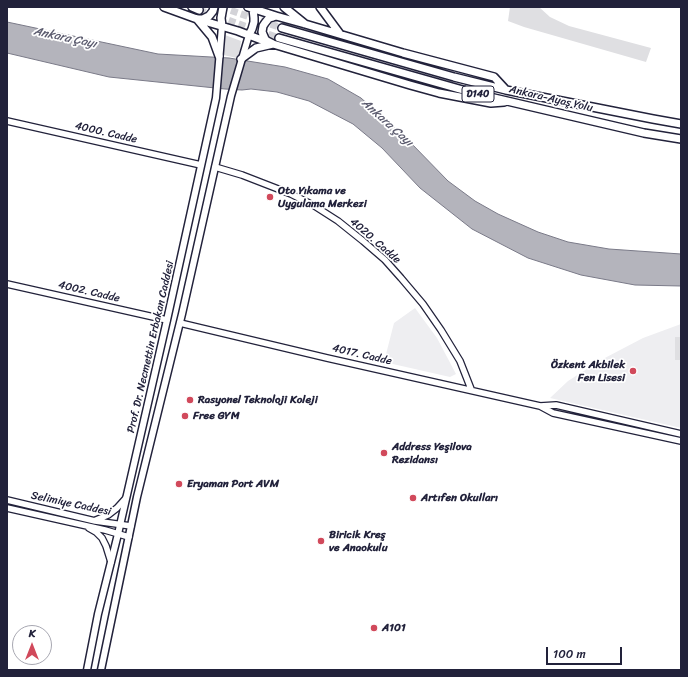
<!DOCTYPE html>
<meta charset="utf-8">
<style>
body{margin:0}
#map{position:relative;width:688px;height:677px;overflow:hidden;background:#fff;font-family:Sriracha,sans-serif}
canvas{display:block}
.frame{position:absolute;inset:0;border:8px solid #22223b;pointer-events:none}
.north{position:absolute;left:12px;top:625px;width:40px;height:40px;box-sizing:border-box;background:#fff;border:1px solid #a7a7b1;border-radius:50%;rotate:0deg;font-size:11px;font-weight:700;line-height:16px;text-align:center;color:#22223b}
.north::after{content:'';display:block;margin:auto;width:14px;height:18px;background:#d1495b;clip-path:polygon(50% 0,100% 100%,50% 72%,0 100%)}
.scale{position:absolute;left:546px;top:647px;width:76px;height:18px;box-sizing:border-box;border:2px solid #22223b;border-top:0;padding-left:5px;font-size:12px;line-height:14px;white-space:nowrap;color:#22223b;-webkit-text-stroke:3px #fff;paint-order:stroke}
</style>
<div id="map">
<canvas width="688" height="677"></canvas>
<div class="frame"></div>
<div class="north">K</div>
<div class="scale">100 m</div>
</div>
<script>
const ctx = document.querySelector('canvas').getContext('2d');
ctx.lineJoin = 'round';
function fillPath(path, color) {
  ctx.fillStyle = color;
  ctx.fill(path, 'evenodd');
}
function shape(rows) {
  const path = new Path2D();
  for (const r of rows) {
    path.moveTo(r[0], r[1]);
    for (let i = 2; i < r.length; i += 2) path.lineTo(r[i], r[i + 1]);
  }
  return path;
}
function stroke(path, color, width, dash) {
  ctx.strokeStyle = color;
  ctx.lineWidth = width;
  ctx.lineCap = dash ? 'butt' : 'round';
  ctx.setLineDash(dash || []);
  ctx.stroke(path);
}
function drawText(font, color, halo, rows, align = 'center') {
  ctx.font = font + ' Sriracha,sans-serif';
  ctx.lineWidth = 3.5;
  ctx.setLineDash([]);
  ctx.textBaseline = 'middle';
  ctx.strokeStyle = halo;
  ctx.fillStyle = color;
  for (const [text, x, y, turn = 0] of rows) {
    ctx.save();
    ctx.translate(x, y);
    ctx.rotate((+turn || 0) * Math.PI / 180);
    ctx.textAlign = isNaN(turn) ? turn : align;
    if (halo) ctx.strokeText(text, 0, 0);
    ctx.fillText(text, 0, 0);
    ctx.restore();
  }
}
fillPath(shape([
 [415,308,437,338,456,374,450,377,384,362,394,323],
 [681,324,681,428,550,398,568,381,601,360,643,338]
]), '#eeeef1');
fillPath(shape([
 [510,7,539,7,550,17,569,26,651,48,646,62,524,27,508,21],
 [225,35,241,41,240,50,237,58,223,55],
 [681,337,681,360,675,360,675,337]
]), '#dfdfe2');
const water = shape([
 [7,22,158,54,229,58,285,67,328,79,361,98,410,142,448,181,475,201,498,214,538,232,568,242,609,249,681,254,681,286,635,285,581,275,528,258,472,229,420,188,382,148,353,124,309,101,277,92,251,89,242,90,225,89,109,77,7,53,7,22]
]);
fillPath(water, '#b4b4bc');
stroke(water, '#7a7a88', 1);
stroke(shape([
 [221,7,282,28],
 [199,10,279,38]
]), '#d3d3d8', 7, [7, 3.5]);
const tertiary = shape([
 [7,121,201,165],
 [215,167,242,175,291,194,313,205,338,221,363,241,385,260,401,278,423,304,441,330,460,361,471,389],
 [7,284,167,320],
 [180,323,327,358,540,406,556,405,681,434],
 [540,406,553,413,681,441],
 [7,500,95,521,131,526],
 [7,508,105,530,129,537],
 [96,520,108,515,117,508,126,498],
 [89,528,96,532,102,538,106,546,111,562]
]);
const secondary = shape([
 [87,670,98,614,118,534,167,320,216,98,222,26],
 [101,670,137,497,182,314,231,96,249,35]
]);
const trunk = shape([
 [164,7,197,19,238,31,267,42],
 [192,7,199,10],
 [248,7,276,16],
 [284,7,305,24,403,53,494,77,506,90],
 [320,7,340,34],
 [197,19,212,37,219,56],
 [199,19,203,19,209,16,213,11,214,7],
 [305,24,276,16,273,17,269,18,265,23,263,26,262,32,265,39,267,41,273,44,410,85,439,93,491,103,504,102],
 [222,26,221,18,223,7],
 [282,28,454,77,506,90,653,119,681,124],
 [249,35,252,29,254,22,254,18,253,9],
 [279,38,477,94,644,133,681,139],
 [241,59,256,48,273,44]
]);
stroke(tertiary, '#22223b', 8);
stroke(secondary, '#22223b', 9);
stroke(trunk, '#22223b', 10);
stroke(tertiary, '#fff', 5.5);
stroke(secondary, '#fff', 6);
stroke(trunk, '#fff', 7);
for (const [x, y, r, color] of [
 [270,197,4,"#d1495b"],
 [633,371,4,"#d1495b"],
 [190,400,4,"#d1495b"],
 [185,416,4,"#d1495b"],
 [384,453,4,"#d1495b"],
 [179,484,4,"#d1495b"],
 [413,498,4,"#d1495b"],
 [321,541,4,"#d1495b"],
 [374,628,4,"#d1495b"]
]) {
  const dot = new Path2D();
  dot.arc(x, y, r, 0, 2 * Math.PI);
  ctx.fillStyle = color;
  ctx.fill(dot);
  stroke(dot, '#fff', 1.5);
}
for (const [x, y, w] of [
 [478,94,32]
]) {
  const box = new Path2D();
  box.roundRect(x - w / 2, y - 8, w, 16, 3);
  ctx.fillStyle = '#fff';
  ctx.fill(box);
  stroke(box, '#22223b', 1);
}
drawText('bold 10px', '#22223b', null, [
 ["D140",478,94]
]);
drawText('11px', '#22223b', '#fff', [
 ["Ankara-Ayaş Yolu",551,99,13],
 ["4000. Cadde",106,133,13],
 ["4020. Cadde",375,241,41],
 ["4002. Cadde",89,292,13],
 ["Prof. Dr. Necmettin Erbakan Caddesi",151,347,-77],
 ["4017. Cadde",362,355,13],
 ["Selimiye Caddesi",71,504,12]
]);
drawText('bold 11px', '#22223b', '#fff', [
 ["Oto Yıkama ve",278,191],
 ["Uygulama Merkezi",278,204],
 ["Özkent Akbilek",625,365,"right"],
 ["Fen Lisesi",625,378,"right"],
 ["Rasyonel Teknoloji Koleji",198,400],
 ["Free GYM",193,416],
 ["Address Yeşilova",392,447],
 ["Rezidansı",392,460],
 ["Eryaman Port AVM",187,484],
 ["Artıfen Okulları",421,498],
 ["Biricik Kreş",329,535],
 ["ve Anaokulu",329,548],
 ["A101",382,628]
], 'left');
drawText('italic 12px', '#5c5c6f', '#fff', [
 ["Ankara Çayı",65,38,12],
 ["Ankara Çayı",387,123,42]
]);
</script>
